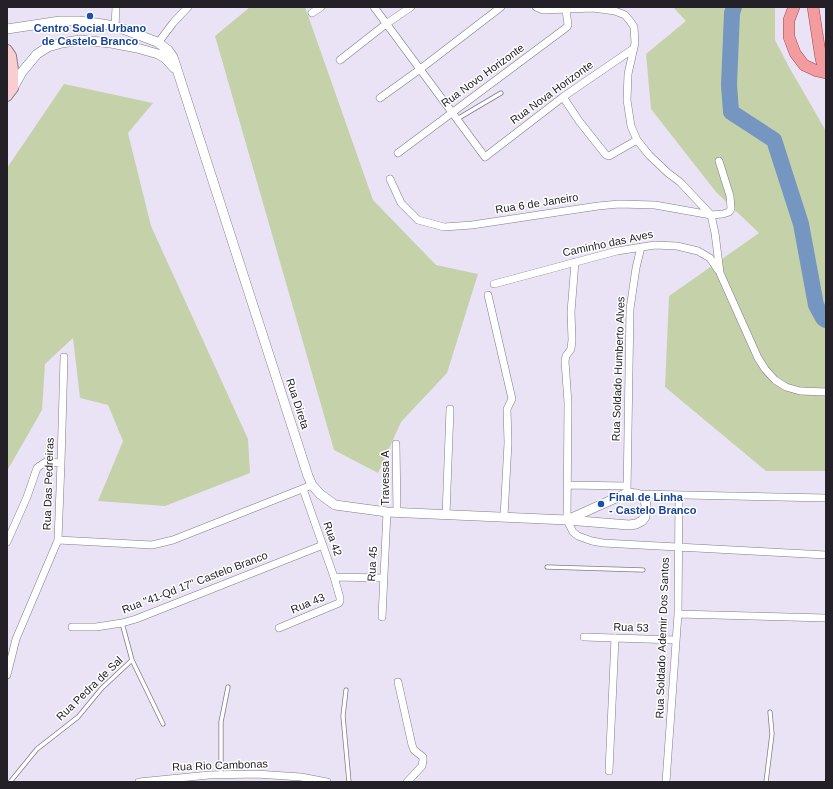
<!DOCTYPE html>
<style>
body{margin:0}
#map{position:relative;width:833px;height:789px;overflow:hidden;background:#eae3f5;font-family:Arial,sans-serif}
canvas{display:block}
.frame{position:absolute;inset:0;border:8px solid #232127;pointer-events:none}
</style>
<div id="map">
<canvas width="833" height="789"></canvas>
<div class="frame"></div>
</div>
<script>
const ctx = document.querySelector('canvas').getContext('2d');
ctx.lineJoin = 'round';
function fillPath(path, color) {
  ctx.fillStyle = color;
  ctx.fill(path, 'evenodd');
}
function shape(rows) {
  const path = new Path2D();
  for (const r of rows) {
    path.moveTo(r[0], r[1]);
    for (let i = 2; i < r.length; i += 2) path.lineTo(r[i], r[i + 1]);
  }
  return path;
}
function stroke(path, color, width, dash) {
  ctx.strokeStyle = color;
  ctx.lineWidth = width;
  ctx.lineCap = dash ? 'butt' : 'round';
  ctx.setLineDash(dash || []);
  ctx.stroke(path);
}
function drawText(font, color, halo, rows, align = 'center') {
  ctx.font = font + ' Arial,sans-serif';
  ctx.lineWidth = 3;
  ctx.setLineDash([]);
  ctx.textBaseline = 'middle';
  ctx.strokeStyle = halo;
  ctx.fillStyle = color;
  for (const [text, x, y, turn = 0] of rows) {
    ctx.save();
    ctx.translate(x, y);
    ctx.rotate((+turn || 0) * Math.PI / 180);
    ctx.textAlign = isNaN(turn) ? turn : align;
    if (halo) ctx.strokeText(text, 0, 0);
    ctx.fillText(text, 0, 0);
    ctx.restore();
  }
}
fillPath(shape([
 [250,7,305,7,373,200,436,265,478,274,447,373,401,422,378,473,334,450,215,36],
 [673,7,775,7,775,40,789,67,826,131,826,471,766,471,665,387,669,296,759,233,716,192,651,109,646,54,686,21],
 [64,84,153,103,128,133,151,226,248,439,250,473,165,506,98,501,123,441,108,405,80,398,73,338,45,364,42,410,7,471,7,168]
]), '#c5d2a9');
stroke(shape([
 [734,7,732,13,729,85,731,112,774,140,801,224,816,305,823,318,826,320]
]), '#7496c1', 16);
const service = shape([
 [457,119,501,93],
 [547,567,643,570],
 [122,623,132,660,163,724],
 [346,690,343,716,349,782],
 [221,775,221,722,228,687],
 [10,782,37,749,78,717,102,688,132,660],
 [766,782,772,734,770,712]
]);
const minor = shape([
 [374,7,485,157,563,97,633,49],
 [536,7,543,10,593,8,615,11,625,15,630,21,634,27,635,43,628,74,627,100,631,126,637,140,649,155,668,173,680,182,711,215,715,233,720,273,758,358,765,369,775,380,786,387,800,391,826,392],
 [312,13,321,7],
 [115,26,116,7],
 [158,43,173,23,188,7],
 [340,60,386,24,411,7],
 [563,97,579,121,606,155,609,156,637,140],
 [380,98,419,70,501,7],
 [398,153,567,27,568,25,566,10],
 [390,179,401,203,418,220,444,227,472,225,598,206,619,204,655,205,711,215,723,214,729,212,731,209,730,196,719,161],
 [575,262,571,312,572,340,571,349,566,356,565,361,568,403,567,520,573,532,578,536,592,541,603,543,826,555],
 [494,284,617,251,655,245,677,246,698,251,710,258,718,270],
 [488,295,512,399,507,409,508,443,504,517],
 [396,444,397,512],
 [567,485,627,486],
 [627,493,630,309,636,268,641,247],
 [637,494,826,498],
 [446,515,450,409],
 [58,540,152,545,173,540,312,485],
 [7,542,27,497,37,468,41,465,46,462,61,463],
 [334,577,383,578],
 [678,614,826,618],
 [382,617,387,512],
 [72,627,96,627,122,623,136,619,323,545],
 [279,628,339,603,340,601,340,598,334,577,303,489],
 [584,637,676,640],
 [7,675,16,639,58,540,61,463,64,357],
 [398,682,412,745,414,750,423,757,423,760,422,766,407,782],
 [609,771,615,638],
 [139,782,209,775,256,774,301,777,327,782],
 [666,782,678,614,679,496]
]);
const tertiary = shape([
 [7,29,60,21,78,21,96,23,115,26,157,42,168,50,173,57,308,476,312,485,320,494,335,505,387,512,567,520,629,525,636,524,642,521,645,517,646,505,645,501,643,497,637,494,627,493,567,520],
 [13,88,22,72,37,54,48,47,62,43,80,40,111,43,137,48,158,54,165,58,174,68]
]);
const secondary = shape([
 [7,50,11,56,13,70,13,88,7,96]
]);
const primary = shape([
 [794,7,789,20,789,37,795,53,804,65,817,71,826,73],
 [813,7,821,59,826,73]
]);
stroke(service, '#817b8b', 5);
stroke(minor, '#817b8b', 8);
stroke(tertiary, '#817b8b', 10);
stroke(secondary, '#817b8b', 12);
stroke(primary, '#a4464d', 12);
stroke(service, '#fff', 3.5);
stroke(minor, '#fff', 7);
stroke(tertiary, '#fff', 9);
stroke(secondary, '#f9ced0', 10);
stroke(primary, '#f29ca0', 11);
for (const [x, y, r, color] of [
 [90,16,4,"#1a4fb4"],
 [601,504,4,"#1a4fb4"]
]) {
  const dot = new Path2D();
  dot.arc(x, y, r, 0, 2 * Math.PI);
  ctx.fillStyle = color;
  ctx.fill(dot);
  stroke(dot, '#fff', 1.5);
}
drawText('bold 11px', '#164399', '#fff', [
 ["Centro Social Urbano",90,29],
 ["de Castelo Branco",90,42],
 ["Final de Linha",609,498,"left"],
 ["- Castelo Branco",609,511,"left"]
]);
drawText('11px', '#232127', '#fff', [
 ["Rua Novo Horizonte",483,76,-36],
 ["Rua Nova Horizonte",552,93,-36],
 ["Rua 6 de Janeiro",537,204,-9],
 ["Caminho das Aves",608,244,-12],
 ["Rua Soldado Humberto Alves",619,369,-88],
 ["Rua Direta",297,404,72],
 ["Travessa A",386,478,-90],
 ["Rua Das Pedreiras",49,484,-88],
 ["Rua 42",332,539,71],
 ["Rua 45",373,564,-87],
 ["Rua \"41-Qd 17\" Castelo Branco",195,583,-21],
 ["Rua 43",308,604,-23],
 ["Rua 53",631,628,2],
 ["Rua Soldado Ademir Dos Santos",663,638,-88],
 ["Rua Pedra de Sal",90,689,-44],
 ["Rua Rio Cambonas",220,766,-2]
]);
</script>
